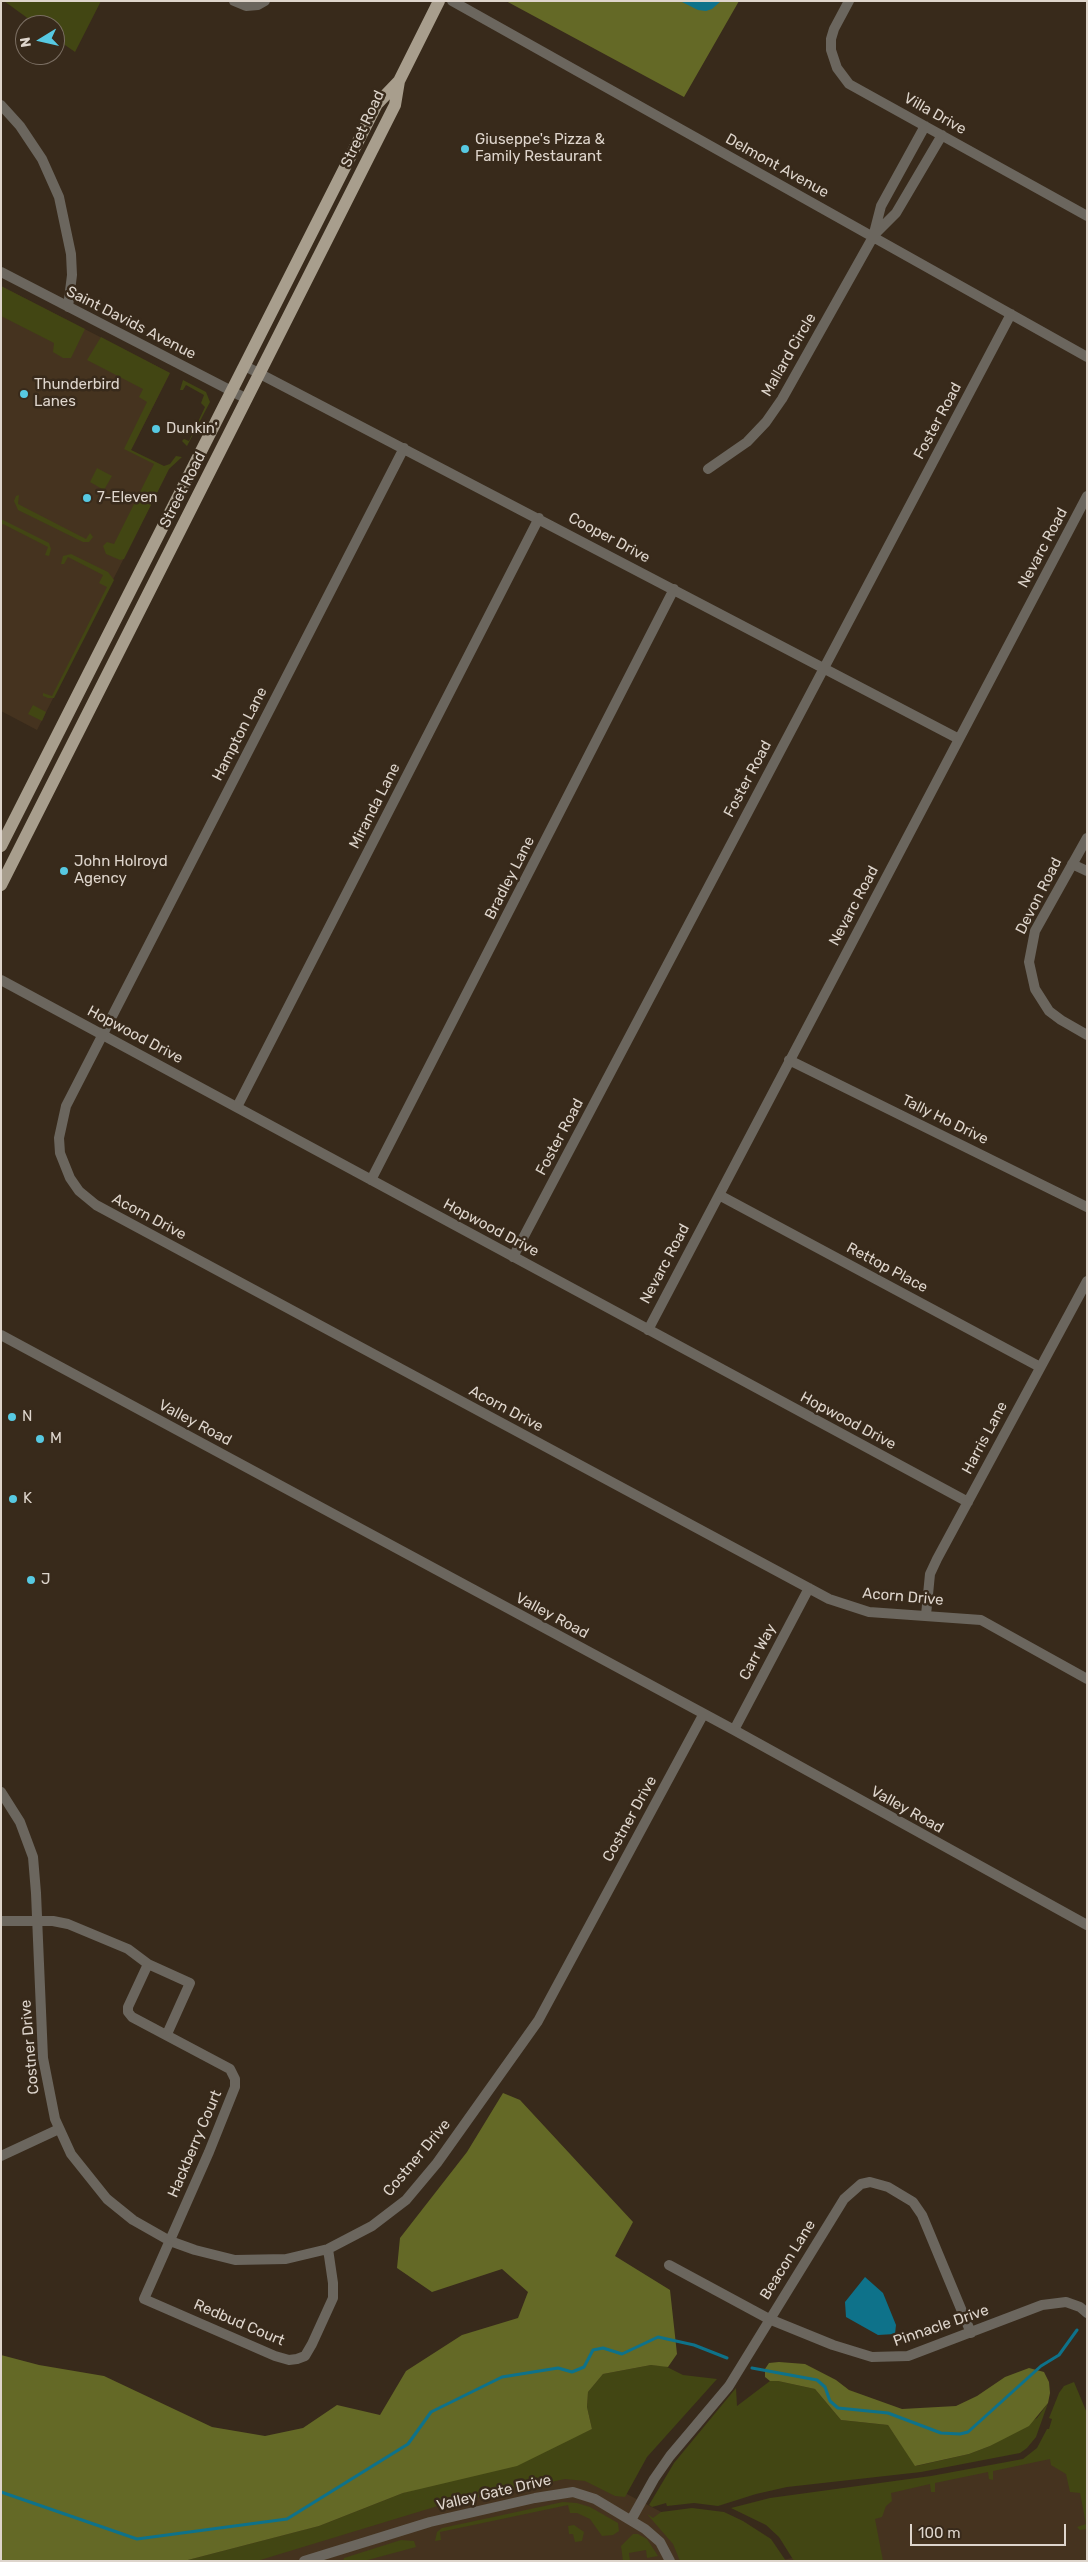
<!DOCTYPE html>
<style>
body{margin:0}
#map{position:relative;width:1088px;height:2562px;overflow:hidden;background:#382a1b;font-family:Rubik,sans-serif}
canvas{display:block}
.frame{position:absolute;inset:0;border:2px solid #ded5cc;pointer-events:none}
.north{position:absolute;left:15px;top:15px;width:50px;height:50px;box-sizing:border-box;background:#382a1b;border:1px solid #7a6e62;border-radius:50%;rotate:261deg;font-size:14px;font-weight:700;line-height:20px;text-align:center;color:#ded5cc}
.north::after{content:'';display:block;margin:auto;width:18px;height:22px;background:#57c9e2;clip-path:polygon(50% 0,100% 100%,50% 72%,0 100%)}
.scale{position:absolute;left:910px;top:2524px;width:156px;height:22px;box-sizing:border-box;border:2px solid #ded5cc;border-top:0;padding-left:6px;font-size:15px;line-height:18px;white-space:nowrap;color:#ded5cc;-webkit-text-stroke:4px #382a1b;paint-order:stroke}
</style>
<div id="map">
<canvas width="1088" height="2562"></canvas>
<div class="frame"></div>
<div class="north">N</div>
<div class="scale">100 m</div>
</div>
<script>
const ctx = document.querySelector('canvas').getContext('2d');
ctx.lineJoin = 'round';
function fillPath(path, color) {
  ctx.fillStyle = color;
  ctx.fill(path, 'evenodd');
}
function shape(rows) {
  const path = new Path2D();
  for (const r of rows) {
    path.moveTo(r[0], r[1]);
    for (let i = 2; i < r.length; i += 2) path.lineTo(r[i], r[i + 1]);
  }
  return path;
}
function stroke(path, color, width, dash) {
  ctx.strokeStyle = color;
  ctx.lineWidth = width;
  ctx.lineCap = dash ? 'butt' : 'round';
  ctx.setLineDash(dash || []);
  ctx.stroke(path);
}
function drawText(font, color, halo, rows, align = 'center') {
  ctx.font = font + ' Rubik,sans-serif';
  ctx.lineWidth = 5;
  ctx.setLineDash([]);
  ctx.textBaseline = 'middle';
  ctx.strokeStyle = halo;
  ctx.fillStyle = color;
  for (const [text, x, y, turn = 0] of rows) {
    ctx.save();
    ctx.translate(x, y);
    ctx.rotate((+turn || 0) * Math.PI / 180);
    ctx.textAlign = isNaN(turn) ? turn : align;
    if (halo) ctx.strokeText(text, 0, 0);
    ctx.fillText(text, 0, 0);
    ctx.restore();
  }
}
fillPath(shape([
 [1,286,170,373,131,450,169,469,37,730,1,711],
 [1074,2451,1087,2484,1087,2561,777,2561,839,2549,829,2499],
 [556,2457,690,2527,701,2561,184,2561,319,2526,403,2493]
]), '#45331f');
fillPath(shape([
 [4,1,101,1,75,52,55,38,55,25,37,25],
 [1,286,85,329,71,358,63,358,53,352,54,343,1,316],
 [101,337,170,373,131,450,164,466,170,464,176,456,182,457,169,469,124,559,120,560,106,554,103,546,107,542,114,544,154,464,124,449,147,402,139,397,143,389,87,360],
 [183,380,206,392,210,402,187,446,182,441,184,439,189,441,205,407,201,403,204,395,186,385,183,390,180,390],
 [97,468,112,476,104,490,90,482],
 [19,495,18,504,86,539,90,533,93,537,89,542,83,542,18,510,14,501,16,496],
 [1,519,49,543,51,549,49,556,45,555,48,547,3,524,1,526],
 [71,554,108,572,114,580,54,698,48,698,43,696,43,693,52,696,107,587,99,583,103,575,68,557,64,564,61,564,63,556],
 [33,705,46,712,42,721,28,714],
 [651,2365,665,2366,683,2375,717,2379,647,2457,625,2497,615,2496,585,2481,565,2479,441,2505,257,2561,184,2561,319,2526,403,2493,557,2445,592,2429,587,2407,588,2392,603,2374],
 [770,2381,778,2381,815,2389,841,2420,888,2425,916,2466,969,2454,990,2446,1037,2418,1048,2403,1036,2437,1027,2448,1020,2453,921,2472,787,2487,756,2494,718,2506,694,2503,667,2506,666,2503,652,2507,649,2505,674,2463,736,2388,737,2406],
 [1074,2382,1087,2413,1087,2529,1080,2530,1077,2527,1086,2524,1080,2493,1070,2492,1066,2474,1051,2465,1050,2459,993,2471,993,2480,989,2479,988,2472,935,2483,935,2492,931,2492,930,2484,891,2493,892,2501,886,2506,882,2517,875,2519,883,2561,794,2561,779,2537,766,2525,731,2508,770,2498,931,2476,1023,2459,1037,2448,1047,2429,1049,2429,1052,2419,1049,2418,1059,2393,1064,2386],
 [563,2502,577,2503,590,2507,618,2523,619,2531,613,2535,602,2536,590,2519,577,2513,570,2513,568,2505,440,2532,441,2540,435,2541,437,2532,442,2528],
 [692,2508,724,2512,743,2521,771,2539,786,2561,680,2561,673,2544,647,2514,653,2518,661,2512],
 [574,2525,584,2532,582,2541,575,2542,573,2534,569,2534,568,2526],
 [633,2534,638,2534,647,2539,658,2556,647,2558,646,2550,629,2553,630,2561,623,2561,621,2546],
 [401,2540,414,2541,416,2547,364,2561,343,2561,344,2558]
]), '#424613');
fillPath(shape([
 [506,1,739,1,684,97],
 [503,2093,520,2100,633,2222,615,2256,670,2290,677,2354,668,2367,651,2365,603,2374,588,2392,587,2407,592,2429,517,2466,403,2493,319,2526,184,2561,1,2561,1,2355,39,2365,104,2376,212,2427,265,2436,303,2428,337,2405,380,2415,406,2371,462,2335,518,2318,528,2292,502,2269,432,2292,397,2268,400,2238,467,2152],
 [779,2362,805,2364,836,2380,849,2390,902,2409,956,2406,977,2396,1005,2377,1029,2368,1044,2372,1049,2382,1050,2393,1048,2403,1029,2426,990,2446,969,2454,915,2466,888,2425,841,2420,815,2389,778,2381,770,2381,765,2377,765,2369,769,2363]
]), '#646926');
fillPath(shape([
 [680,1,721,1,712,9,706,11,698,10],
 [865,2277,883,2293,896,2325,895,2334,878,2335,846,2317,845,2302]
]), '#0e728a');
stroke(shape([
 [752,2368,817,2380,825,2387,830,2401,838,2408,888,2413,941,2433,960,2434,968,2432,1041,2366,1059,2355,1077,2330],
 [1,2492,137,2539,287,2519,408,2444,431,2412,502,2377,558,2368,572,2372,584,2367,593,2350,603,2348,622,2354,658,2337,694,2345,727,2358]
]), '#0e728a', 3);
stroke(shape([
 [234,1,246,6,258,5,265,1],
 [452,1,1087,357],
 [849,1,834,29,831,39,831,50,837,68,849,84,1087,216],
 [1,105,20,126,42,159,59,197,71,254,72,275,68,307],
 [873,236,896,213,942,135],
 [1,272,247,399],
 [245,366,959,739],
 [404,448,66,1106,59,1138,60,1153,70,1178,79,1191,96,1205,829,1599,869,1612,981,1620,1087,1679],
 [708,469,747,442,766,422,782,399,873,237,881,206,925,126],
 [1087,838,1035,931,1029,962,1035,989,1049,1011,1061,1020,1087,1035],
 [1072,864,1087,871],
 [1,980,968,1502],
 [789,1060,1087,1207],
 [237,1107,539,518],
 [371,1180,674,589],
 [719,1195,1040,1367],
 [513,1257,1011,314],
 [648,1330,1087,496],
 [1,1335,734,1730,1087,1925],
 [926,1615,930,1574,937,1559,1087,1281],
 [734,1730,809,1588],
 [1,1792,20,1822,33,1857,36,1893,43,2058,55,2119,71,2154,107,2199,133,2220,170,2241,195,2250,235,2260,286,2259,328,2249,372,2226,406,2200,437,2163,538,2021,703,1715],
 [1,1921,53,1921,68,1924,128,1949,148,1964,190,1983,167,2034],
 [148,1964,128,2007,128,2012,132,2017,230,2069,235,2079,235,2087,209,2152,144,2299,275,2356,289,2360,297,2359,305,2356,312,2344,333,2298,333,2283,328,2249],
 [1,2156,59,2129],
 [669,2265,769,2319,833,2345,872,2357,908,2356,1042,2305,1066,2302,1080,2307,1087,2313],
 [631,2520,654,2479,670,2456,729,2386,844,2199,861,2184,870,2182,888,2187,913,2202,922,2215,971,2333],
 [304,2561,430,2522,535,2498,573,2492,595,2499,645,2529,660,2542,670,2561]
]), '#6b665e', 10);
stroke(shape([
 [1,846,377,104,399,81,439,1],
 [1,885,395,105,399,81]
]), '#a89e8d', 12);
for (const [x, y, r, color] of [
 [465,149,5,"#57c9e2"],
 [24,394,5,"#57c9e2"],
 [156,429,5,"#57c9e2"],
 [87,498,5,"#57c9e2"],
 [64,871,5,"#57c9e2"],
 [12,1417,5,"#57c9e2"],
 [40,1439,5,"#57c9e2"],
 [13,1499,5,"#57c9e2"],
 [31,1580,5,"#57c9e2"]
]) {
  const dot = new Path2D();
  dot.arc(x, y, r, 0, 2 * Math.PI);
  ctx.fillStyle = color;
  ctx.fill(dot);
  stroke(dot, '#382a1b', 2);
}
drawText('15px', '#ded5cc', '#382a1b', [
 ["Villa Drive",935,114,29],
 ["Street Road",363,129,-65],
 ["Delmont Avenue",777,166,29],
 ["Saint Davids Avenue",131,323,27],
 ["Mallard Circle",789,355,-60],
 ["Foster Road",938,421,-62],
 ["Street Road",183,490,-63],
 ["Cooper Drive",609,538,28],
 ["Nevarc Road",1043,548,-62],
 ["Hampton Lane",240,734,-63],
 ["Foster Road",748,779,-62],
 ["Miranda Lane",375,806,-63],
 ["Bradley Lane",510,878,-63],
 ["Devon Road",1039,896,-63],
 ["Nevarc Road",854,906,-62],
 ["Hopwood Drive",135,1035,28],
 ["Tally Ho Drive",945,1120,26],
 ["Foster Road",560,1137,-62],
 ["Acorn Drive",149,1217,28],
 ["Hopwood Drive",491,1228,28],
 ["Nevarc Road",665,1264,-62],
 ["Rettop Place",887,1268,28],
 ["Acorn Drive",506,1409,28],
 ["Hopwood Drive",848,1421,28],
 ["Valley Road",195,1423,28],
 ["Harris Lane",985,1438,-62],
 ["Acorn Drive",903,1597,5],
 ["Valley Road",552,1616,28],
 ["Carr Way",758,1652,-62],
 ["Valley Road",907,1810,29],
 ["Costner Drive",630,1819,-61],
 ["Costner Drive",30,2047,-95],
 ["Hackberry Court",195,2144,-67],
 ["Costner Drive",417,2158,-50],
 ["Beacon Lane",788,2260,-58],
 ["Redbud Court",239,2323,23],
 ["Pinnacle Drive",941,2326,-19],
 ["Valley Gate Drive",494,2493,-13]
]);
drawText('15px', '#ded5cc', '#382a1b', [
 ["Giuseppe's Pizza &",475,140],
 ["Family Restaurant",475,157],
 ["Thunderbird",34,385],
 ["Lanes",34,402],
 ["Dunkin'",166,429],
 ["7-Eleven",97,498],
 ["John Holroyd",74,862],
 ["Agency",74,879],
 ["N",22,1417],
 ["M",50,1439],
 ["K",23,1499],
 ["J",41,1580]
], 'left');
</script>
